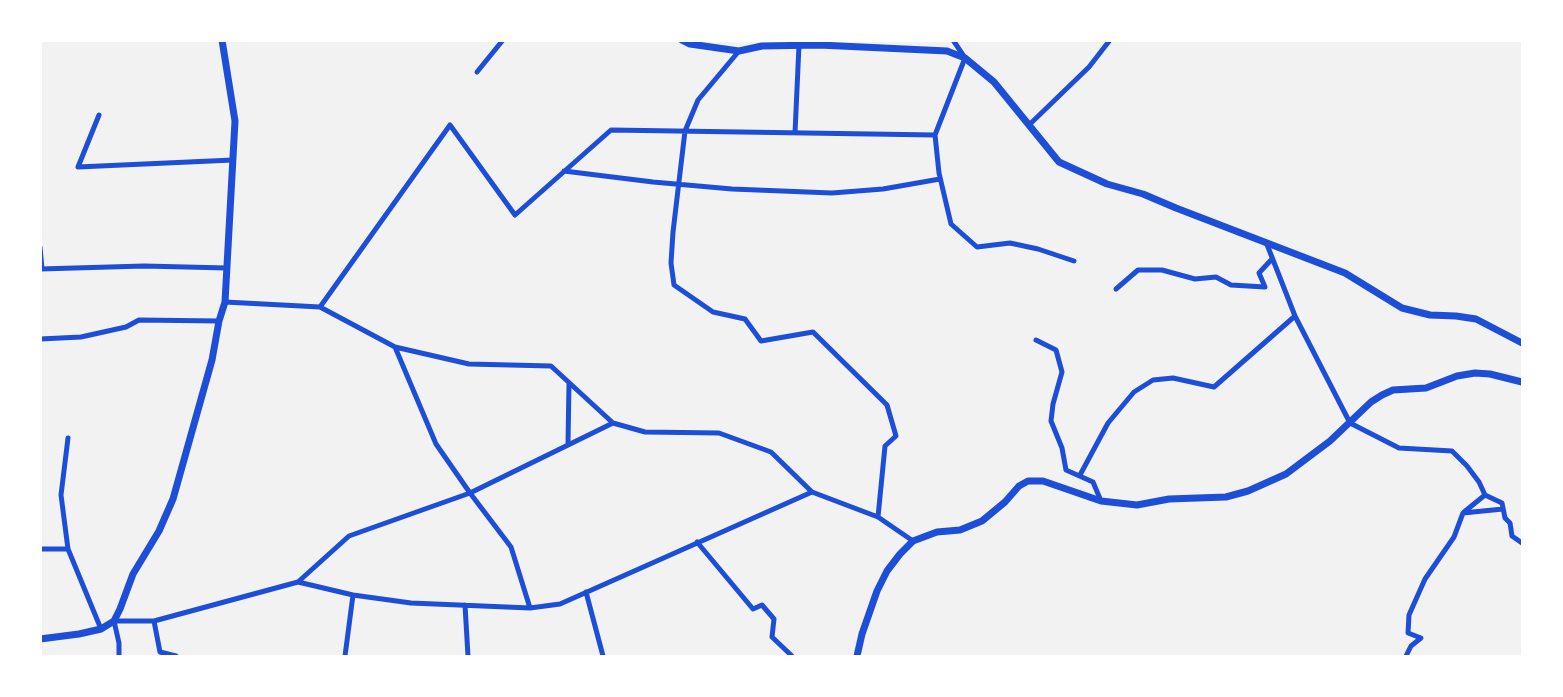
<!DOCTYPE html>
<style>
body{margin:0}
#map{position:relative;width:1563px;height:697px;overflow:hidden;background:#f2f2f2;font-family:"Source Serif 4",serif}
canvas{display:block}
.frame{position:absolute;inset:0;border:42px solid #fff;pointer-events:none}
</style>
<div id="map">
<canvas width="1563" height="697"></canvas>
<div class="frame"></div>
</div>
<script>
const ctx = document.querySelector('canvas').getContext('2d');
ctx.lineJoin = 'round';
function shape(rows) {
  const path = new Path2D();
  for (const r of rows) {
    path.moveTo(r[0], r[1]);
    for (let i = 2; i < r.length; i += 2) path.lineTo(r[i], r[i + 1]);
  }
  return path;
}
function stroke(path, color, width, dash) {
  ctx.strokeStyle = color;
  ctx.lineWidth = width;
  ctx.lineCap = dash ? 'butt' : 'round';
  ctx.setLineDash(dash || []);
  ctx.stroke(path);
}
stroke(shape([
 [790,40,799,45,795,133],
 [739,51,698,100,685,131,673,232,671,263,674,285,713,312,745,319,761,341,813,332,887,405,896,436,885,446,878,517],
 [477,72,503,40],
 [99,115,78,167,233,160],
 [1029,125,1089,67,1110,40],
 [935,135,939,173,951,224,977,247,1010,243,1038,249,1074,261],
 [564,171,653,182,732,189,832,193,883,189,940,179],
 [1266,242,1295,316,1350,423,1399,448,1452,451,1467,466,1479,482,1485,495,1502,503,1505,518,1510,523,1512,536,1522,543],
 [40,247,42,269],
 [40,269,144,266,227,268],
 [1116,289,1138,270,1162,270,1195,279,1216,277,1231,285,1265,287,1259,273,1272,259],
 [225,302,320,307,395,347,469,364,551,366,613,423,645,432,719,433,771,452,812,492],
 [320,307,450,125,515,215,611,130,935,135,965,58,953,40],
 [40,339,81,337,126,327,139,320,219,321],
 [1036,340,1056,350,1062,372,1053,404,1051,421,1062,448,1066,470,1093,482,1101,501],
 [395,347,436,444,470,493,511,547,530,608],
 [68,438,61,495,68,549,101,629],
 [568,444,569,383],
 [1080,475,1108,423,1134,392,1153,380,1173,378,1214,387,1295,316],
 [1464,512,1485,495],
 [697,542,753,609,762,605,774,619,772,637,792,656],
 [40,549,68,549],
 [298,582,349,536,470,493,613,423],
 [586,592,603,656],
 [465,605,468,656],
 [154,621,160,652,176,656],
 [119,656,119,643,114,621,154,621,298,582,353,595,411,603,530,608,560,604,812,492,878,517,913,541],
 [345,656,353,595],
 [1406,656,1411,646,1421,638,1408,633,1409,615,1425,579,1454,537,1463,513,1503,509]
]), '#1d4ed8', 5);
stroke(shape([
 [682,40,690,44,739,51,762,46,819,45,947,51,965,58,994,82,1059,162,1107,184,1143,194,1176,208,1345,273,1402,308,1430,315,1456,316,1476,319,1522,343],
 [40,639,79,634,101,629,114,621,120,609,133,574,159,531,173,499,212,360,219,321,225,302,235,121,222,40],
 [857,656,862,634,877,591,887,571,900,554,913,541,937,532,960,530,982,521,1005,502,1019,486,1028,481,1043,481,1101,501,1137,505,1169,499,1226,497,1248,491,1286,474,1330,441,1371,402,1382,395,1393,390,1426,388,1457,376,1475,373,1490,374,1522,382]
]), '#1d4ed8', 7);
</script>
